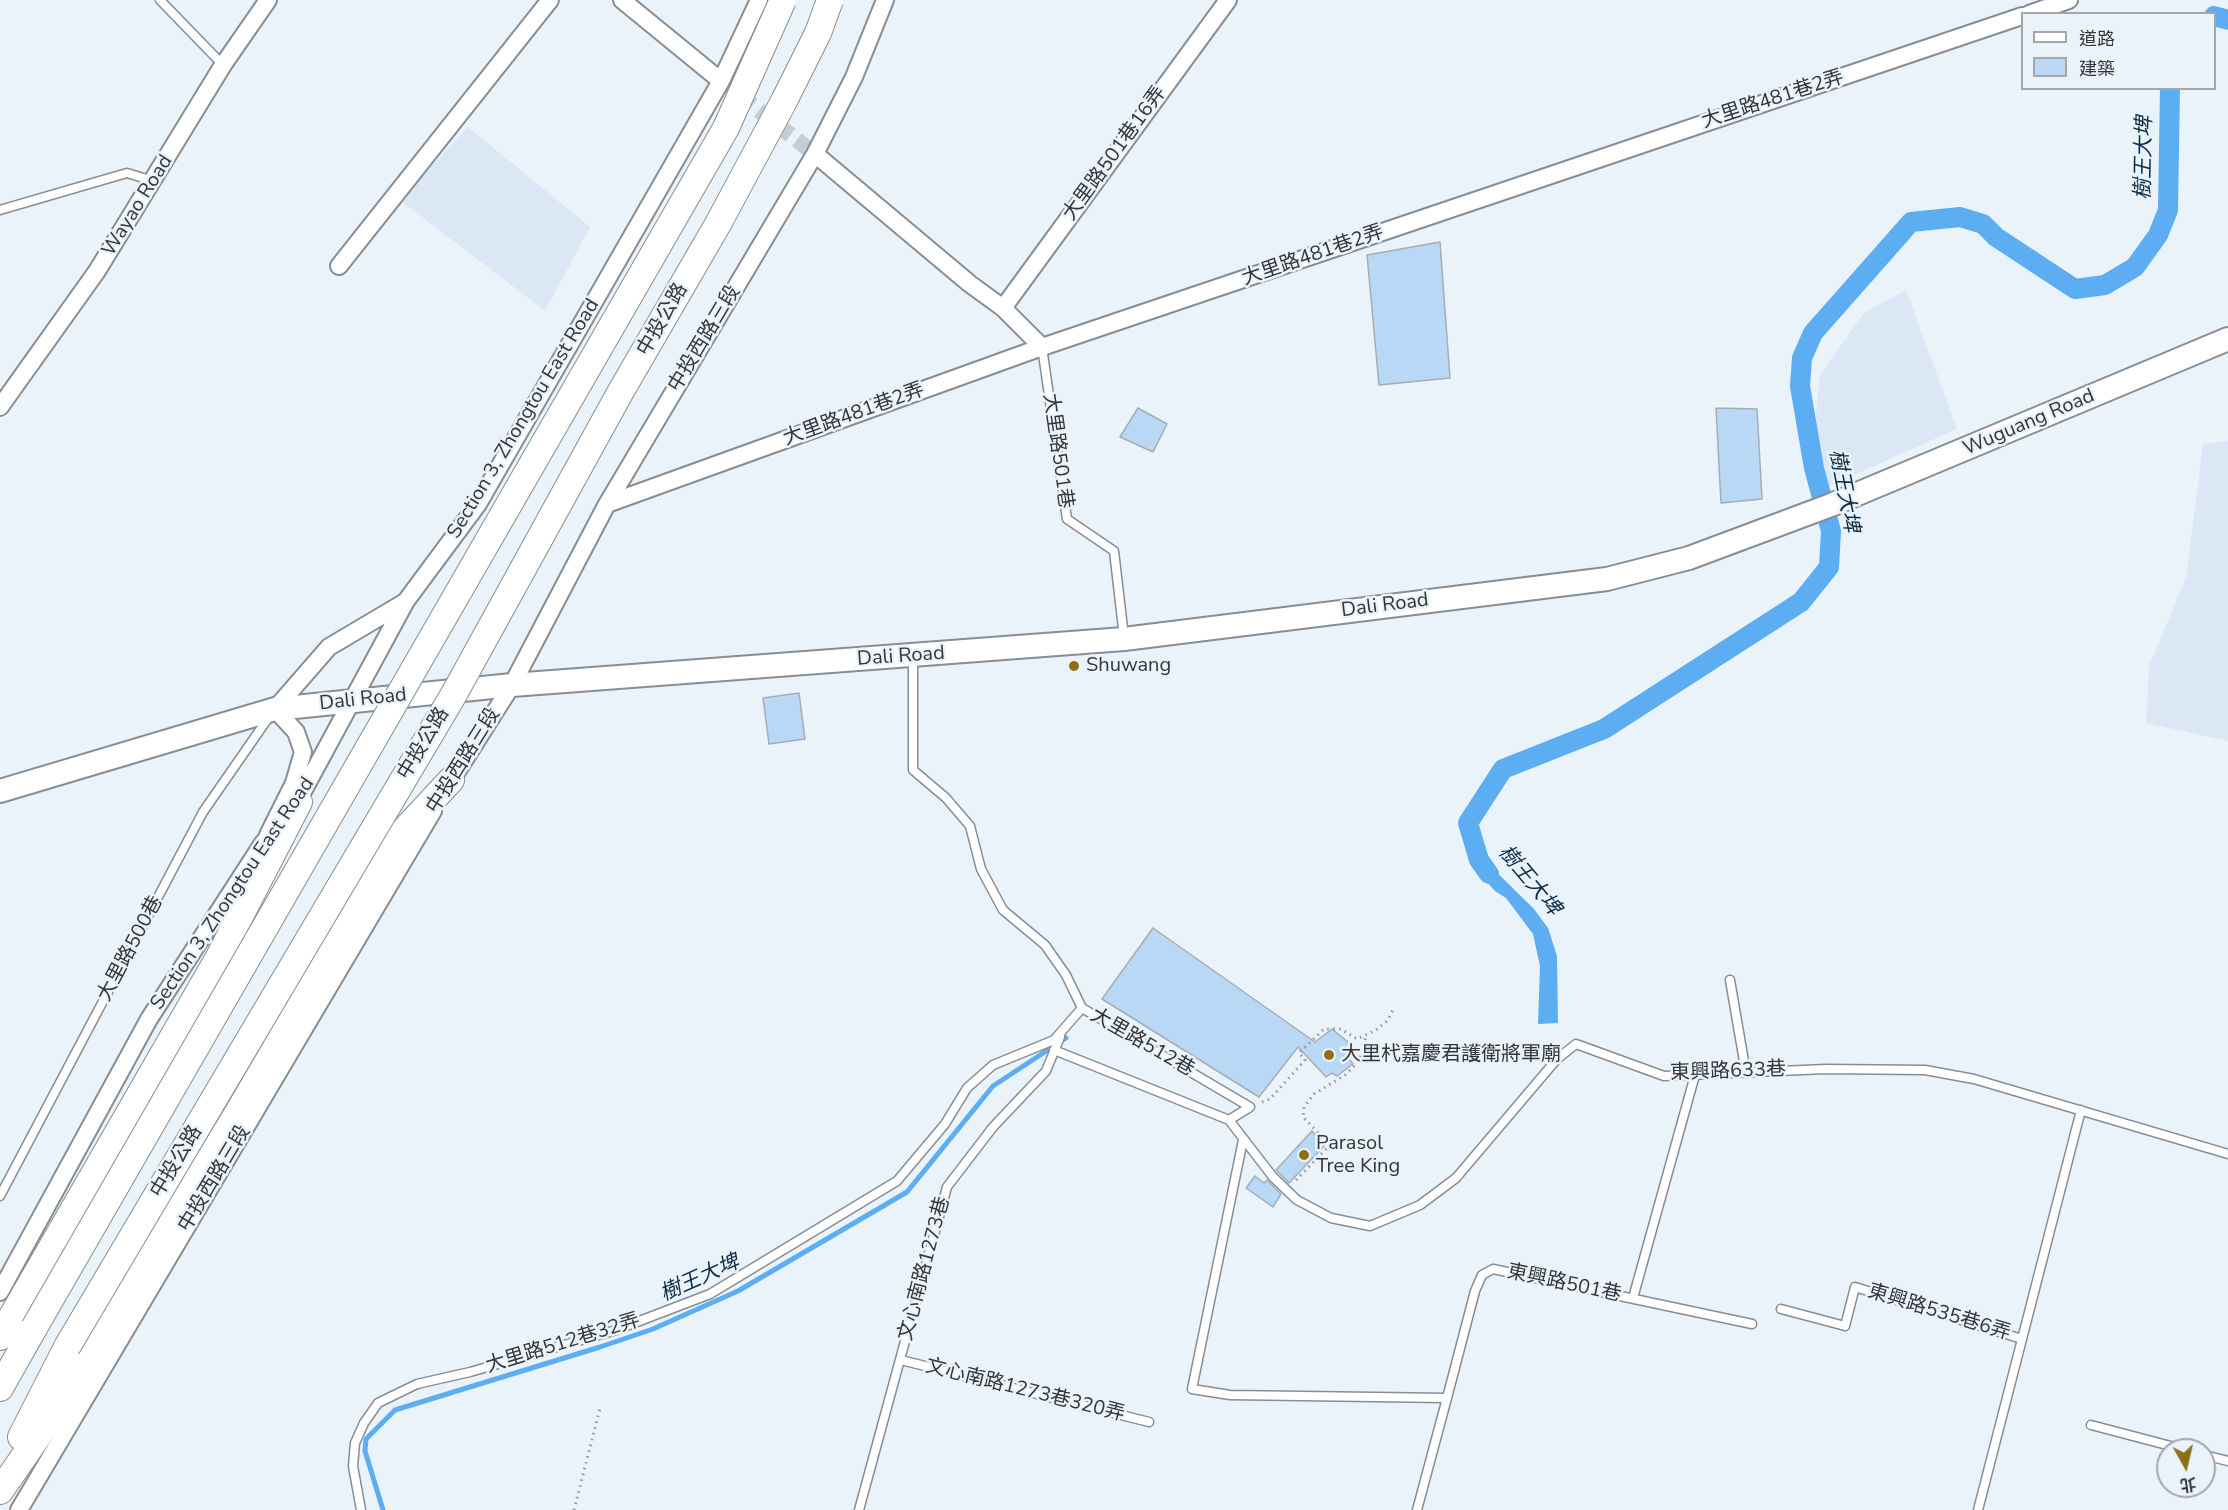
<!DOCTYPE html>
<meta charset="utf-8">
<style>
body{margin:0}
#map{position:relative;width:2228px;height:1510px;overflow:hidden;background:#ebf3fa;font-family:"Nunito Sans","Noto Sans TC",sans-serif}
canvas{display:block}
.legend{position:absolute;left:2021px;top:12px;width:195px;height:78px;box-sizing:border-box;background:#ebf3fa;border:2px solid #a1a7ad;margin:0;padding:8px 10px;list-style:none;font-size:18px;color:#333639}
.legend li{display:flex;align-items:center;gap:12px;height:30px}
.legend b{width:30px;border:2px solid #a1a7ad}
.north{position:absolute;left:2156px;top:1438px;width:60px;height:60px;box-sizing:border-box;background:#ebf3fa;border:2px solid #a1a7ad;border-radius:50%;rotate:172deg;font-size:16px;font-weight:700;line-height:24px;text-align:center;color:#333639}
.north::after{content:'';display:block;margin:auto;width:21px;height:27px;background:#8d7014;clip-path:polygon(50% 0,100% 100%,50% 72%,0 100%)}
</style>
<div id="map">
<canvas width="2228" height="1510"></canvas>
<ul class="legend">
<li><b style="height:8px;background:#fff"></b>道路</li>
<li><b style="height:16px;background:#b9d8f5"></b>建築</li>
</ul>
<div class="north">北</div>
</div>
<script>
const ctx = document.querySelector('canvas').getContext('2d');
ctx.lineJoin = 'round';
function fillPath(path, color) {
  ctx.fillStyle = color;
  ctx.fill(path, 'evenodd');
}
function shape(rows) {
  const path = new Path2D();
  for (const r of rows) {
    path.moveTo(r[0], r[1]);
    for (let i = 2; i < r.length; i += 2) path.lineTo(r[i], r[i + 1]);
  }
  return path;
}
function stroke(path, color, width, dash) {
  ctx.strokeStyle = color;
  ctx.lineWidth = width;
  ctx.lineCap = dash ? 'butt' : 'round';
  ctx.setLineDash(dash || []);
  ctx.stroke(path);
}
function drawText(font, color, halo, rows, align = 'center') {
  ctx.font = font + ' "Nunito Sans","Noto Sans TC",sans-serif';
  ctx.lineWidth = 5;
  ctx.setLineDash([]);
  ctx.textBaseline = 'middle';
  ctx.strokeStyle = halo;
  ctx.fillStyle = color;
  for (const [text, x, y, turn = 0] of rows) {
    ctx.save();
    ctx.translate(x, y);
    ctx.rotate((+turn || 0) * Math.PI / 180);
    ctx.textAlign = isNaN(turn) ? turn : align;
    if (halo) ctx.strokeText(text, 0, 0);
    ctx.fillText(text, 0, 0);
    ctx.restore();
  }
}
fillPath(shape([
 [468,127,590,227,545,311,400,200],
 [1906,290,1957,429,1829,486,1815,426,1820,375,1864,313],
 [2228,441,2228,741,2146,723,2149,666,2186,578,2203,444]
]), '#dbe7f4');
fillPath(shape([
 [1476,852,1534,909,1548,928,1557,956,1558,1023,1538,1024,1540,966,1533,934,1506,898,1495,891,1475,869,1472,865]
]), '#5dadf3');
stroke(shape([
 [383,1510,365,1451,366,1439,395,1410,600,1347,653,1329,738,1291,907,1192,993,1086,1066,1038]
]), '#5dadf3', 5);
stroke(shape([
 [2214,16,2228,20],
 [1489,874,1479,860,1468,823,1503,769,1604,729,1801,602,1829,567,1831,531,1814,468,1800,386,1802,358,1813,333,1911,222,1960,217,1983,224,1996,237,2075,289,2105,285,2135,267,2158,235,2168,210,2170,88]
]), '#5dadf3', 20);
const building = shape([
 [1440,242,1450,378,1379,385,1367,255,1440,242],
 [1138,408,1167,424,1153,452,1120,437,1138,408],
 [1716,408,1757,409,1762,499,1721,503,1716,408],
 [799,693,805,739,769,744,763,698,799,693],
 [1153,928,1315,1042,1332,1029,1359,1051,1348,1058,1353,1064,1337,1076,1332,1073,1326,1077,1298,1047,1259,1097,1102,999,1153,928],
 [1312,1131,1325,1145,1289,1183,1276,1170,1312,1131],
 [1255,1176,1264,1183,1267,1180,1281,1194,1273,1207,1246,1188,1255,1176]
]);
fillPath(building, '#b9d8f5');
stroke(building, '#a5adb4', 1.5);
stroke(shape([
 [721,81,815,154]
]), '#c6cdd3', 16, [16, 8]);
const lane = shape([
 [160,0,223,65],
 [0,210,127,173,153,181],
 [1042,347,1067,519,1114,551,1124,637],
 [913,656,913,770,946,798,970,826,981,869,1003,910,1045,945,1066,975,1082,1008,1250,1107,1229,1120],
 [1730,980,1746,1073],
 [1054,1050,1229,1120],
 [1229,1120,1273,1177,1297,1200,1331,1218,1370,1226,1420,1205,1456,1178,1557,1059,1576,1044,1664,1076,1826,1069,1925,1070,1974,1079,2228,1154],
 [1243,1140,1192,1389,1230,1395,1447,1398,1417,1510],
 [0,1196,203,812,271,714],
 [1633,1298,1695,1075],
 [1781,1309,1845,1326,1855,1287,2022,1339],
 [901,1360,1149,1422],
 [1447,1398,1475,1291,1482,1275,1493,1269,1752,1324],
 [2091,1425,2186,1450],
 [2204,1455,2228,1461],
 [361,1510,353,1466,355,1443,364,1423,378,1403,417,1384,470,1372,616,1330,710,1294,897,1181,945,1124,967,1088,993,1065,1054,1040,1082,1008],
 [859,1510,947,1187,993,1127,1046,1071,1060,1037],
 [1978,1510,2081,1110]
]);
const street = shape([
 [622,0,721,81],
 [2029,14,2069,0],
 [815,154,970,284,1003,308,1042,347],
 [339,266,550,0],
 [1003,308,1228,0],
 [0,407,97,271,223,65,268,0],
 [607,504,1042,347,2022,16],
 [446,789,512,685,607,504,815,154,854,77,885,0],
 [294,808,406,601,478,504,721,81,759,0],
 [268,835,294,783,303,752,296,732,275,709,329,647,405,602],
 [0,1292,149,1019,263,843,277,827],
 [19,1510,433,811]
]);
const secondary = shape([
 [0,791,275,709,512,685,1124,639,1607,579,1689,558,1831,505,2228,339]
]);
const primary = shape([
 [0,1337,219,957,299,802],
 [0,1388,34,1328],
 [21,1437,67,1347],
 [0,1491,61,1403,240,1109,398,837,451,780]
]);
stroke(lane, '#868d94', 11);
stroke(street, '#868d94', 20);
stroke(secondary, '#868d94', 26);
stroke(primary, '#868d94', 28);
stroke(shape([
 [1262,1102,1270,1099,1305,1060,1299,1053,1324,1029,1341,1029,1357,1039,1376,1030,1387,1021,1393,1010],
 [1296,1180,1330,1145,1303,1117,1304,1107,1314,1094,1345,1075,1355,1065,1360,1058,1366,1036],
 [574,1510,600,1408]
]), '#92989d', 3, [1.5, 4.5]);
stroke(lane, '#fff', 8);
stroke(street, '#fff', 16);
stroke(secondary, '#fff', 22);
stroke(primary, '#fff', 26);
const primaryBridge = shape([
 [34,1328,726,128,783,0],
 [67,1347,454,694,621,391,718,224,784,101,818,33,830,0]
]);
stroke(primaryBridge, '#868d94', 28, []);
stroke(primaryBridge, '#fff', 26);
for (const [x, y, r, color] of [
 [1074,666,6,"#8d7014"],
 [1329,1055,6,"#8d7014"],
 [1304,1155,6,"#8d7014"]
]) {
  const dot = new Path2D();
  dot.arc(x, y, r, 0, 2 * Math.PI);
  ctx.fillStyle = color;
  ctx.fill(dot);
  stroke(dot, '#ebf3fa', 2);
}
drawText('20px', '#333639', '#ebf3fa', [
 ["大里路481巷2弄",1773,100,-18],
 ["大里路501巷16弄",1115,154,-54],
 ["Wayao Road",138,206,-58],
 ["大里路481巷2弄",1313,256,-19],
 ["中投公路",663,320,-60],
 ["中投西路三段",705,339,-59],
 ["大里路481巷2弄",854,415,-20],
 ["Section 3, Zhongtou East Road",524,419,-59],
 ["Wuguang Road",2029,423,-23],
 ["大里路501巷",1057,451,82],
 ["Dali Road",1385,606,-7],
 ["Dali Road",901,657,-4],
 ["Dali Road",363,700,-6],
 ["中投公路",424,744,-59],
 ["中投西路三段",464,761,-58],
 ["Section 3, Zhongtou East Road",233,894,-56],
 ["大里路500巷",131,949,-62],
 ["大里路512巷",1142,1043,30],
 ["東興路633巷",1728,1072,-2],
 ["中投公路",177,1162,-59],
 ["中投西路三段",215,1179,-59],
 ["文心南路1273巷",925,1269,-75],
 ["東興路501巷",1564,1284,12],
 ["東興路535巷6弄",1939,1313,17],
 ["大里路512巷32弄",563,1344,-17],
 ["文心南路1273巷320弄",1025,1391,14]
]);
drawText('20px', '#333639', '#ebf3fa', [
 ["Shuwang",1086,666],
 ["大里杙嘉慶君護衛將軍廟",1341,1055],
 ["Parasol",1316,1144],
 ["Tree King",1316,1167]
], 'left');
drawText('italic 21px', '#0b2d49', '#ebf3fa', [
 ["樹王大埤",2145,158,-89],
 ["樹王大埤",1843,491,79],
 ["樹王大埤",1529,881,50],
 ["樹王大埤",700,1279,-24]
]);
</script>
